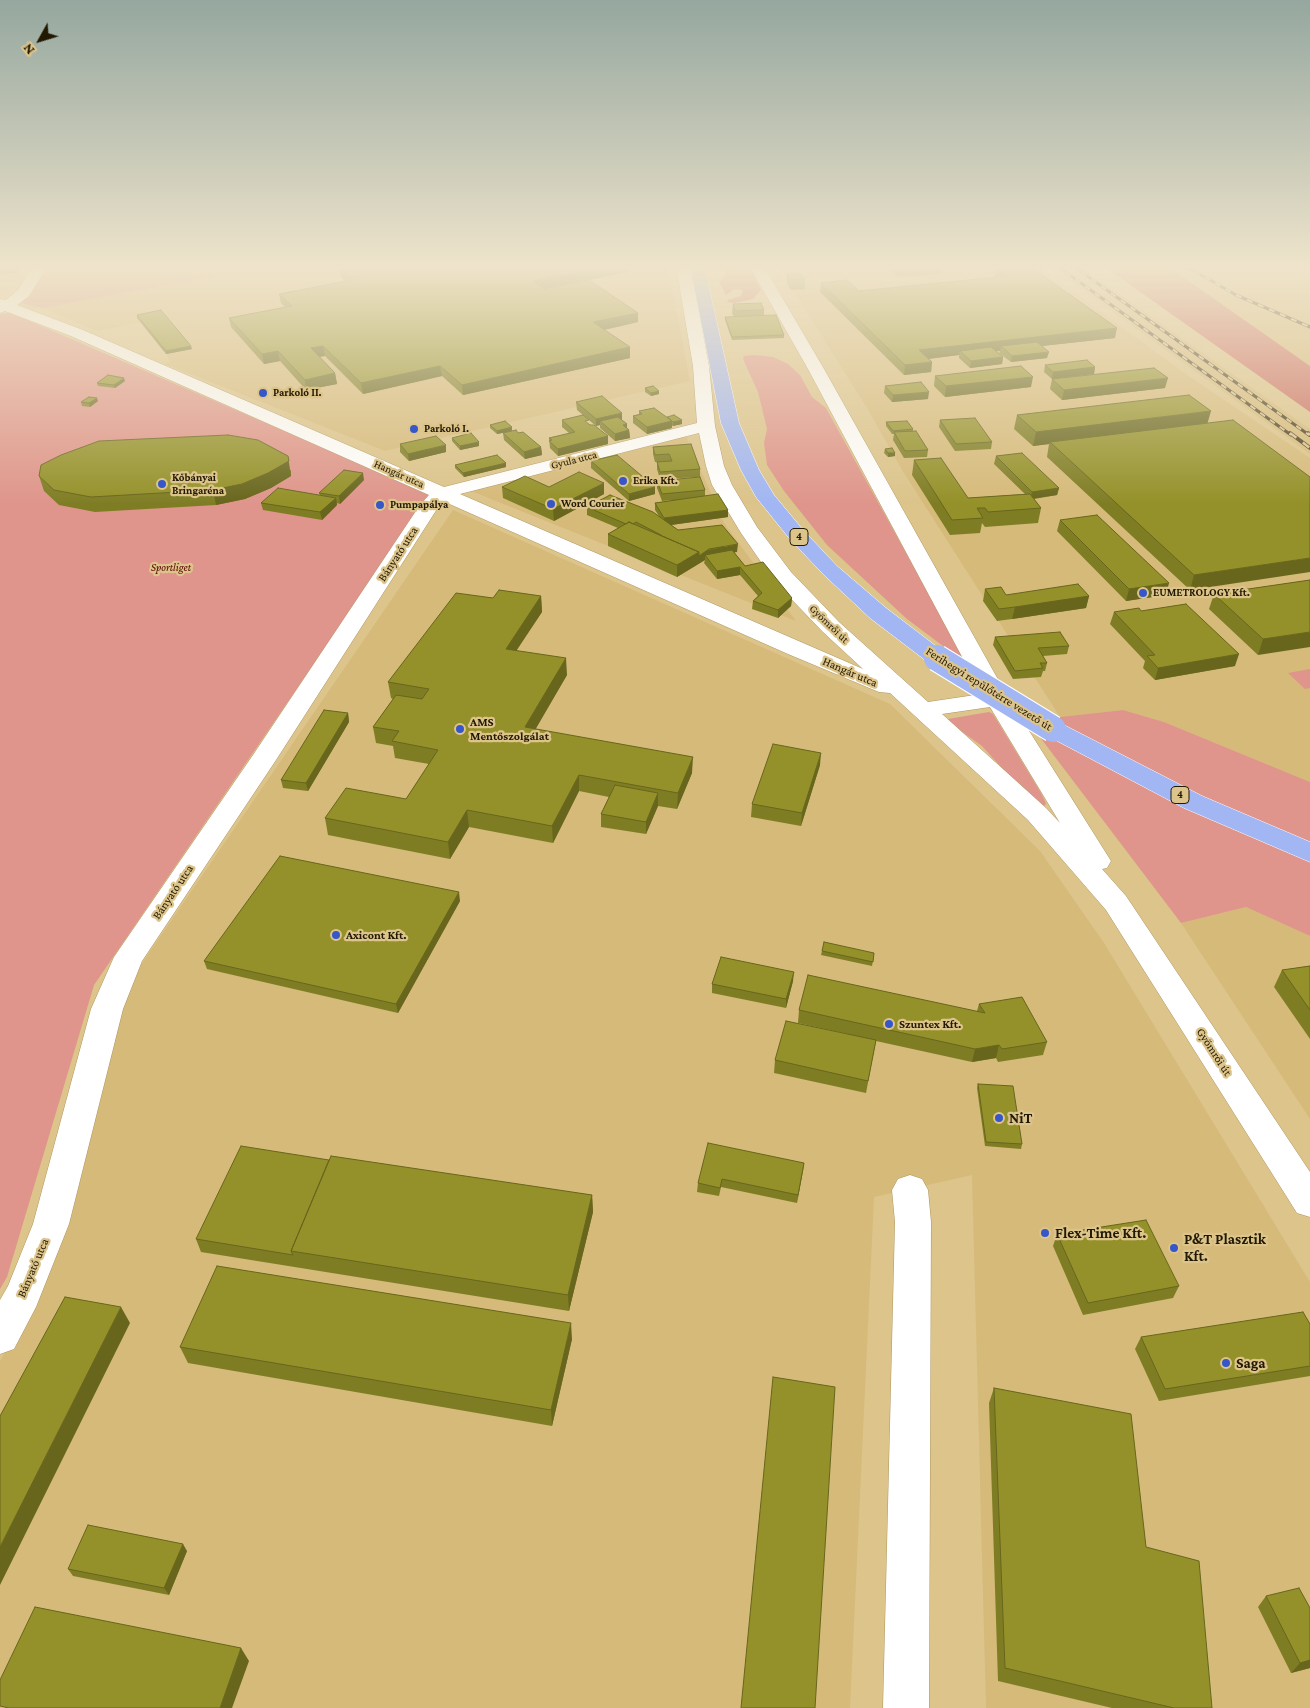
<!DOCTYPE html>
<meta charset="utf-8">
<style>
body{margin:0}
#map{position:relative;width:1310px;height:1708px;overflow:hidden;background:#dcc48b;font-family:"Crimson Pro",serif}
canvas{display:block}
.north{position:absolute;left:15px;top:15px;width:50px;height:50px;-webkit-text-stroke:4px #dcc48b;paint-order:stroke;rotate:231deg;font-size:14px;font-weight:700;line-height:20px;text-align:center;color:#221903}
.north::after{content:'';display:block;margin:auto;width:18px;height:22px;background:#221903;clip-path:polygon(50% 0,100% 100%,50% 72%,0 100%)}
</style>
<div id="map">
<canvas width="1310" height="1708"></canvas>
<div class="north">N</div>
</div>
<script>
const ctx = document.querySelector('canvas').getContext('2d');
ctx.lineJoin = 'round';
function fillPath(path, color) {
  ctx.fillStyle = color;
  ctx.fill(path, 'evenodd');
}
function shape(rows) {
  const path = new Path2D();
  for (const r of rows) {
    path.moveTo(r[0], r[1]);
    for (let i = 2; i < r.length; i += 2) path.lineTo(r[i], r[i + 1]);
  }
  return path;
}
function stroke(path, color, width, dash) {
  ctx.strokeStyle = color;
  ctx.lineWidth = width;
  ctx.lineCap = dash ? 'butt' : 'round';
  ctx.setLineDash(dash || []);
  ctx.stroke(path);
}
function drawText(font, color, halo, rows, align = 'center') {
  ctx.font = font + ' "Crimson Pro",serif';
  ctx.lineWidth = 4.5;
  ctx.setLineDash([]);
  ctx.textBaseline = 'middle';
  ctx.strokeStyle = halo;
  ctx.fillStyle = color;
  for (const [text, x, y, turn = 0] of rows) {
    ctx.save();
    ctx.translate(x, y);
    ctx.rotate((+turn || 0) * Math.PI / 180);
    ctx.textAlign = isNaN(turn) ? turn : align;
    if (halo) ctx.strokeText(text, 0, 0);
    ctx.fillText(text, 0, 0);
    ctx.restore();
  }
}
fillPath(shape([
 [280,265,668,265,690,381,385,451,165,364,170,362,166,354,141,323,97,331,43,308],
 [777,265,1037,265,1183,372,1310,458,1310,782,1164,722,1123,710,1060,717,902,470,867,408],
 [1047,265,1079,265,1310,429,1310,454],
 [1166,265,1310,265,1310,366],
 [686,436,724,523,796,621,471,491],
 [453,510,890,704,1040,851,1104,943,1310,1282,1310,1708,986,1708,972,1175,874,1197,850,1708,0,1708,0,1361,37,1295,129,982],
 [1246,907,1310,936,1310,1119,1181,923]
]), '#d6ba7a');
fillPath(shape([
 [47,265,280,265,43,308,21,303],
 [11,313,430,494,94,985,7,1277,0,1289,0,314],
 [754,355,773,357,788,364,800,375,812,397,826,408,964,658,951,652,907,619,827,545,784,491,767,465,764,443,767,429,758,392,743,359,744,356],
 [1310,669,1310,688,1305,689,1288,673],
 [1123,710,1164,722,1310,782,1310,936,1246,907,1181,923,1030,724,1060,717],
 [989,712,993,714,1041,793,1045,801,1046,804,1043,807,1010,777,982,746,947,721,948,719]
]), '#df958b');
fillPath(shape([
 [719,265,749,265,761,290,753,299,735,303,727,302,728,300,741,296,743,290,734,289,726,295,719,282,726,274],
 [1102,265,1166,265,1310,366,1310,412]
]), '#cc6e63');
const minor = shape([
 [34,265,48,265,29,296,17,305,83,330,444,487,697,423,693,366,676,265,690,265,709,366,715,426,724,466,732,485,757,527,791,572,839,622,928,702,982,694,808,369,749,265,763,265,824,369,1009,699,1111,861,1107,868,1102,869,1126,896,1310,1172,1310,1217,1297,1213,1106,910,1028,820,890,693,879,692,788,654,445,502,437,509,276,760,142,961,123,1009,69,1224,36,1307,14,1349,0,1354,0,1300,8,1286,33,1224,91,1009,114,957,253,755,420,505,429,495,71,336,5,311,0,313,0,299,6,300,18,290,34,265],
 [699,433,706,466,712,485,741,533,775,582,823,632,863,669,460,494,699,433],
 [990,707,1060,823,1046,808,942,714,990,707],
 [910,1175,922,1179,928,1190,931,1222,929,1708,883,1708,895,1222,892,1190,898,1179,910,1175]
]);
const major = shape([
 [690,265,704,265,739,423,759,470,774,495,803,530,837,566,886,608,945,653,949,658,945,663,937,665,929,663,870,618,823,574,789,538,756,497,741,470,721,423,690,265],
 [1053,722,1062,724,1202,796,1310,842,1310,862,1184,808,1044,734,1041,729,1044,724,1053,722]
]);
stroke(minor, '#ad965f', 1);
stroke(major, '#fff', 1);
fillPath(minor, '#fff');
fillPath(major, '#a1b6f3');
const railFar1 = shape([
 [1056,265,1291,435],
 [1072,265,1309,435],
 [1184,265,1236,295,1310,327]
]);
const rail = shape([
 [1290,433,1310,448],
 [1308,433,1310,435]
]);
stroke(railFar1, '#473b1e', 3);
stroke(rail, '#473b1e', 4);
stroke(railFar1, '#dcc48b', 2, [6]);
stroke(rail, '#dcc48b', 2.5, [8]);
const majorBridge = shape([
 [937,658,1053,729]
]);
stroke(majorBridge, '#fff', 28, []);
stroke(majorBridge, '#a1b6f3', 26);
fillPath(shape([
 [886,265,938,265,942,268,941,274,898,277],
 [21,267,17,273,0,274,0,269],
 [339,268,627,272,544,289,638,322,604,330,630,358,463,395,442,376,363,394,325,356,319,357,335,373,337,384,306,390,280,361,264,364,231,327,229,318,285,307,281,303,279,294,345,281,341,277],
 [996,268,1115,338,1042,346,1047,358,1011,362,999,353,1000,351,996,351,1003,357,1002,364,970,368,959,358,959,355,929,359,932,362,931,372,904,375,820,292,821,283,859,291,995,278,994,277],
 [787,274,805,279,805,289,791,290,787,284],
 [733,304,764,310,764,316,784,335,784,338,732,340,725,320,725,317,734,317,732,313],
 [137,315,192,349,166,354,137,318],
 [1045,365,1095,367,1094,374,1052,379,1044,372],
 [935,376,1031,387,945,397,934,386],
 [1052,379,1165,388,1062,400,1050,389],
 [125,381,115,388,98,386,97,383],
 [885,386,928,399,892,402,884,393],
 [645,388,659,394,651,396,645,392],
 [98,401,90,407,82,406,81,402],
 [576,402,622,420,627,424,627,428,629,430,630,438,615,441,600,428,600,425,596,426,577,410],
 [639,411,667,417,682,424,672,426,672,428,647,434,633,423,633,416,639,414],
 [1017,415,1207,423,1310,477,1190,590,1047,457,1049,444,1033,446,1014,429],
 [562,420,589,424,608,436,608,444,558,456,550,448,549,438,569,433,562,427],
 [940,420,992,442,991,449,955,451,939,427],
 [886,422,913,429,913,431,928,450,927,457,904,458,893,440,894,434,892,434,886,426],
 [490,425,512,427,512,431,497,434,490,428],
 [503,433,518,433,541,447,542,455,525,459,504,440],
 [452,438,479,442,479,446,460,450,452,441],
 [400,444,446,452,409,461,400,452],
 [691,444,700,469,700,477,660,479,657,469,657,462,655,462,653,454,653,447],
 [885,449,895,453,895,456,888,457,884,453],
 [996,456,1059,488,1057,495,1034,499,1041,508,1038,523,985,527,982,523,980,533,950,535,912,475,914,460,968,498,1025,494,994,464],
 [591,461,655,494,629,501,591,468],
 [506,463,506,467,464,477,455,468,455,465],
 [291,470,291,476,271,488,245,499,216,505,95,512,59,505,44,491,39,476],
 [364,480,340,504,337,503,337,505,322,520,263,510,261,503,320,495,319,493],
 [657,481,705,490,705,496,728,517,671,525,678,530,737,552,734,552,745,566,792,598,791,606,778,618,752,609,753,601,758,596,740,575,717,579,704,563,705,560,677,577,608,546,608,534,618,528,587,515,587,507,659,516,655,510,655,503,674,500,662,501,657,488],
 [502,487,549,487,604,494,554,521,503,498],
 [1060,520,1166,595,1126,601,1057,531],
 [1310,580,1258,655,1209,609,1214,594],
 [985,589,1006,595,1089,596,1086,608,1012,619,997,621,983,601],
 [541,596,542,612,516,650,567,675,535,729,692,773,677,809,658,806,646,834,601,827,601,814,609,797,579,791,553,843,469,827,450,859,328,835,325,818,406,799,429,764,395,758,393,746,376,743,373,727,393,699,391,698,388,682,493,598],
 [1141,611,1235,666,1155,680,1143,668,1145,661,1110,624,1114,612],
 [995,637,1069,646,1067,654,1043,656,1047,663,1045,671,1043,671,1041,677,1013,679,993,645],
 [348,713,349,722,308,791,283,788,281,780],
 [820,765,801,826,751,817,752,804],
 [460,901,398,1013,207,969,204,961],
 [822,951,874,953,872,966,821,955],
 [1310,966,1310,1039,1274,987,1282,970],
 [793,981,786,1008,712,993,712,984],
 [979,1004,1047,1042,1043,1055,998,1062,996,1058,972,1062,876,1041,866,1093,774,1073,775,1060,848,1034,798,1023,799,1010,977,1011],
 [978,1084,1022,1144,1021,1149,985,1146,977,1088],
 [329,1160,592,1195,593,1212,569,1311,201,1252,196,1239],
 [804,1163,797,1203,721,1187,719,1196,697,1192,698,1183],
 [1057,1234,1179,1286,1173,1298,1083,1315,1053,1246],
 [1310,1324,1310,1376,1159,1401,1135,1349,1141,1337],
 [572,1339,552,1426,188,1363,180,1347],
 [994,1388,1146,1547,1212,1708,1112,1708,998,1681,989,1403],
 [187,1551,169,1595,73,1576,68,1569],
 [1266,1596,1310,1608,1310,1668,1291,1673,1258,1607]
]), '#7f7d24');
fillPath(shape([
 [20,265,21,267,17,273,16,270],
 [617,265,627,265,627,272,533,291,533,281],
 [638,313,638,322,594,332,593,322],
 [1117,328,1115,338,1005,350,1001,346,1000,351,964,355,960,351,959,355,918,360,919,350],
 [191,346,192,349,166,354,166,351],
 [323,346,325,356,312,358,311,348],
 [630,347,630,358,463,395,462,385],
 [278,351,280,361,264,364,262,354],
 [1049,352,1047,358,1011,362,1012,356],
 [1003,357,1002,364,970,368,971,361],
 [932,362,931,372,904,375,905,365],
 [440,366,442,376,363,394,361,383],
 [1095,367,1094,374,1052,379,1053,372],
 [335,373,337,384,306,390,305,380],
 [1033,377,1031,387,945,397,946,386],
 [124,378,125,381,115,388,114,385],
 [1168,378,1165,388,1062,400,1064,390],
 [659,391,659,394,651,396,651,393],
 [929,392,928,399,892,402,893,395],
 [97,398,98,401,90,407,89,403],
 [1211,411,1207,425,1050,442,1049,444,1033,446,1036,432],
 [622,413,622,420,600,421,600,425,596,426,596,419],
 [682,420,682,424,673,426,673,422],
 [672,421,672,428,647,434,647,427],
 [627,424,627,431,629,430,630,438,615,441,615,434,623,425],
 [512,427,512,431,497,434,497,431],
 [608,436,608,444,558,456,558,449],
 [479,442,479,446,460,450,460,446],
 [446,445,446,452,409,461,408,454],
 [541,447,542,455,525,459,524,452],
 [888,453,895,453,895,456,888,457],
 [288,456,291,476,271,488,245,499,216,505,213,490],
 [506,463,506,467,464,477,463,473],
 [363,473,364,480,340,504,339,496],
 [604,483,604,494,554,521,553,509],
 [655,487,655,494,629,501,629,494],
 [1059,488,1057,495,1030,499,1032,492],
 [336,498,337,505,322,520,320,512],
 [728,510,728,517,664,526,664,518],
 [738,544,737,552,709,557,705,555,705,560,677,577,677,565,699,552],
 [1310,558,1310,572,1190,590,1194,575],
 [740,567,740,575,717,579,717,571],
 [1169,583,1166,595,1126,601,1129,589],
 [541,596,542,612,507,665,506,649],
 [1089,596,1086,608,1012,619,1015,607],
 [792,598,791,606,778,618,778,610],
 [1310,632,1310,647,1258,655,1263,639],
 [1239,654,1235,666,1155,680,1158,668],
 [566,658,567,675,527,744,525,727],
 [348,713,349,722,308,791,306,783],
 [821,753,820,765,801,826,802,813],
 [693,757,692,773,677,809,678,793],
 [579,775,579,791,553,843,552,826],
 [658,793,658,806,646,834,646,822],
 [467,810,469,827,450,859,448,842],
 [459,892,460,901,398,1013,396,1004],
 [794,972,793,981,786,1008,786,999],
 [999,1045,996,1058,972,1062,975,1049],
 [804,1163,803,1171,797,1203,798,1195],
 [592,1195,593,1212,569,1311,568,1295],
 [121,1307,130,1323,0,1585,0,1547],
 [571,1323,572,1339,552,1426,551,1410],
 [183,1544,187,1551,169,1595,164,1588],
 [241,1648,249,1661,232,1708,220,1708],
 [1310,1660,1310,1668,1291,1673,1300,1663]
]), '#68661d');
const building = shape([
 [3,265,20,265,16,270,0,270,0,269,3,265],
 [358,265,617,265,533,281,544,289,589,280,638,313,593,322,630,347,462,385,440,366,361,383,323,346,311,348,335,373,305,380,278,351,262,354,229,318,292,306,279,294,353,280,339,268,358,265],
 [893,265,938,265,942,268,899,271,893,265],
 [1028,265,1117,328,919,350,932,362,905,365,821,283,847,280,859,291,1008,276,996,268,1028,265],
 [787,274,801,274,805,279,791,280,787,274],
 [761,303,764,310,735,311,733,304,761,303],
 [161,310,191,346,166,351,137,315,161,310],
 [776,315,784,335,732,337,725,317,776,315],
 [1037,342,1049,352,1012,356,1001,346,1037,342],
 [991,347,1003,357,971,361,960,351,991,347],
 [1087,360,1095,367,1053,372,1045,365,1087,360],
 [1021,366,1033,377,946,386,935,376,1021,366],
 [1154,368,1168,378,1064,390,1052,379,1154,368],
 [108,375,124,378,114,385,97,383,108,375],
 [921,382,929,392,893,395,885,386,921,382],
 [653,386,659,391,651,393,645,388,653,386],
 [1189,395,1211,411,1036,432,1017,415,1189,395],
 [602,396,622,413,596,419,576,402,602,396],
 [89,397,97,398,89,403,81,402,89,397],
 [654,408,672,421,647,427,633,416,642,414,639,411,654,408],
 [583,415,589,420,585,421,590,425,594,425,608,436,558,449,549,441,552,440,549,438,575,432,562,420,583,415],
 [674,415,682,420,673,422,667,417,674,415],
 [618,417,627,424,623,425,629,430,615,434,600,421,618,417],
 [975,418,992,442,956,444,940,420,975,418],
 [1233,420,1310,477,1310,558,1194,575,1050,442,1233,420],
 [505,421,512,427,497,431,490,425,505,421],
 [907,421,913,429,893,431,886,422,907,421],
 [516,430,518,433,523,432,541,447,524,452,503,433,516,430],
 [916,431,928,450,905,451,894,432,916,431],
 [471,433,479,442,460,446,452,438,471,433],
 [228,435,258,440,288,456,289,461,268,473,242,484,213,490,91,497,54,490,39,476,41,465,61,455,99,441,228,435],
 [436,436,446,445,408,454,400,444,436,436],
 [691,444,700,469,660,472,657,462,672,461,669,454,655,455,653,447,691,444],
 [892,448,895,453,888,453,885,449,892,448],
 [1022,453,1059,488,1032,492,996,456,1022,453],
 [497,455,506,463,463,473,455,465,497,455],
 [617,455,655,487,629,494,591,461,617,455],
 [941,458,968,498,1030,494,1041,508,988,512,985,508,977,508,983,518,952,520,914,460,941,458],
 [344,470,363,473,339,496,319,493,344,470],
 [579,472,604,483,553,509,502,487,525,476,549,487,579,472],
 [700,477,705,490,662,494,657,481,700,477],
 [278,488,336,498,320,512,261,503,278,488],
 [718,494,728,510,664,518,655,503,718,494],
 [610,495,653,512,678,530,722,525,738,544,709,549,699,556,699,552,660,535,661,535,636,522,633,524,629,522,626,524,587,507,610,495],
 [1097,515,1169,583,1129,589,1060,520,1097,515],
 [629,522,699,552,677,565,608,534,629,522],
 [732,550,745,566,763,562,792,598,778,610,753,601,762,593,740,567,717,571,705,555,732,550],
 [1310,580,1310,632,1263,639,1214,594,1310,580],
 [1078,584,1089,596,1015,607,999,609,985,589,1001,587,1006,595,1078,584],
 [499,590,541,596,506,649,566,658,525,727,693,757,678,793,579,775,552,826,467,810,448,842,325,818,346,788,406,799,438,750,392,741,399,731,373,727,396,695,422,699,429,689,388,682,456,593,493,598,499,590],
 [1186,604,1239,654,1158,668,1147,656,1155,655,1114,612,1139,608,1141,611,1186,604],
 [1060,632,1069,646,1038,648,1047,663,1040,663,1043,668,1015,671,995,637,1060,632],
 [324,710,348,713,306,783,281,780,324,710],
 [773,744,821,753,802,813,752,804,773,744],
 [615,785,658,793,646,822,601,814,615,785],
 [280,856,459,892,396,1004,204,961,280,856],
 [824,942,874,953,873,962,822,951,824,942],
 [721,957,794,972,786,999,712,984,721,957],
 [1310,966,1310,1010,1282,970,1310,966],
 [808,975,985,1013,979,1004,1022,997,1047,1042,1002,1049,999,1045,975,1049,799,1010,808,975],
 [786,1021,876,1040,868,1081,775,1060,786,1021],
 [978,1084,1013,1086,1022,1144,986,1142,978,1084],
 [708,1143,804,1163,798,1195,722,1179,720,1188,698,1183,708,1143],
 [241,1146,329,1160,291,1251,293,1255,196,1239,241,1146],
 [331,1156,592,1195,568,1295,291,1251,331,1156],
 [1146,1220,1179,1286,1088,1303,1057,1234,1146,1220],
 [217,1266,571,1323,551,1410,180,1347,217,1266],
 [65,1297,121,1307,0,1547,0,1416,65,1297],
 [1303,1312,1310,1324,1310,1366,1165,1389,1141,1337,1303,1312],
 [773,1377,835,1387,815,1708,741,1708,773,1377],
 [994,1388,1131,1414,1146,1547,1199,1561,1212,1708,1174,1708,1005,1668,994,1388],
 [88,1525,183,1544,164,1588,68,1569,88,1525],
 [1299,1588,1310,1608,1310,1660,1300,1663,1266,1596,1299,1588],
 [35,1607,241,1648,220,1708,9,1708,0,1706,0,1680,35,1607]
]);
fillPath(building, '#94912a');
stroke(building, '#68661d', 1);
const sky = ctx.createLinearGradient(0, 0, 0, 504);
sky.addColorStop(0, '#95a79f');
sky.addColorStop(0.53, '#efe4cb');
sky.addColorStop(1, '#efe4cb00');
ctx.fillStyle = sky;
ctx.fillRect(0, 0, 1310, 504);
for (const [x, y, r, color] of [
 [263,393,5,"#3756c8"],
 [414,429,5,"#3756c8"],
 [623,481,5,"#3756c8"],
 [162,484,5,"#3756c8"],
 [551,504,5,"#3756c8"],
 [380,505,5,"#3756c8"],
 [1143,593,5,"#3756c8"],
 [460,729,5,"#3756c8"],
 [336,935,5,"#3756c8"],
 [889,1024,5,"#3756c8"],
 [999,1118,5,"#3756c8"],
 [1045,1233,5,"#3756c8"],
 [1174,1248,5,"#3756c8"],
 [1226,1363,5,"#3756c8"]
]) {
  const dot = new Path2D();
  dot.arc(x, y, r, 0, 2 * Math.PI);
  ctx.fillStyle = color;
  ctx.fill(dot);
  stroke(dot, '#dcc48b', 2);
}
drawText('bold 11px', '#221903', '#dcc48b', [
 ["Parkoló II.",273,393],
 ["Parkoló I.",424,429],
 ["Kőbányai",172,478],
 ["Bringaréna",172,491],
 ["Erika Kft.",633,481],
 ["Word Courier",561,504],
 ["Pumpapálya",390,505],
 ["EUMETROLOGY Kft.",1153,593]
], 'left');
drawText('11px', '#221903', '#dcc48b', [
 ["Gyula utca",574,460,-14],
 ["Hangár utca",399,474,24],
 ["Gyömrői út",829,624,44]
]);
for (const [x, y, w] of [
 [799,537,18],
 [1180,795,18]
]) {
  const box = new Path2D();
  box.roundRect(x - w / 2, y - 8.5, w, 17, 4);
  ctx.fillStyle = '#dcc48b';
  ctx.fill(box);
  stroke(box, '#221903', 1);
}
drawText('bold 11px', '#221903', null, [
 ["4",799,537],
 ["4",1180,795]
]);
drawText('italic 11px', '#590002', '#dcc48b', [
 ["Sportliget",171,568]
]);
drawText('12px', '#221903', '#dcc48b', [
 ["Bányató utca",398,554,-57],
 ["Hangár utca",850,672,23],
 ["Ferihegyi repülőtérre vezető út",989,689,32],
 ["Bányató utca",173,892,-56],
 ["Gyömrői út",1214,1052,57],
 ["Bányató utca",33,1268,-67]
]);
drawText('bold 12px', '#221903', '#dcc48b', [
 ["AMS",470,722],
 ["Mentőszolgálat",470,736],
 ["Axicont Kft.",346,935],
 ["Szuntex Kft.",899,1024]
], 'left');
drawText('bold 15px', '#221903', '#dcc48b', [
 ["NiT",1009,1118],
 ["Flex-Time Kft.",1055,1233],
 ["P&T Plasztik",1184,1239],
 ["Kft.",1184,1256],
 ["Saga",1236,1363]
], 'left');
</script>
